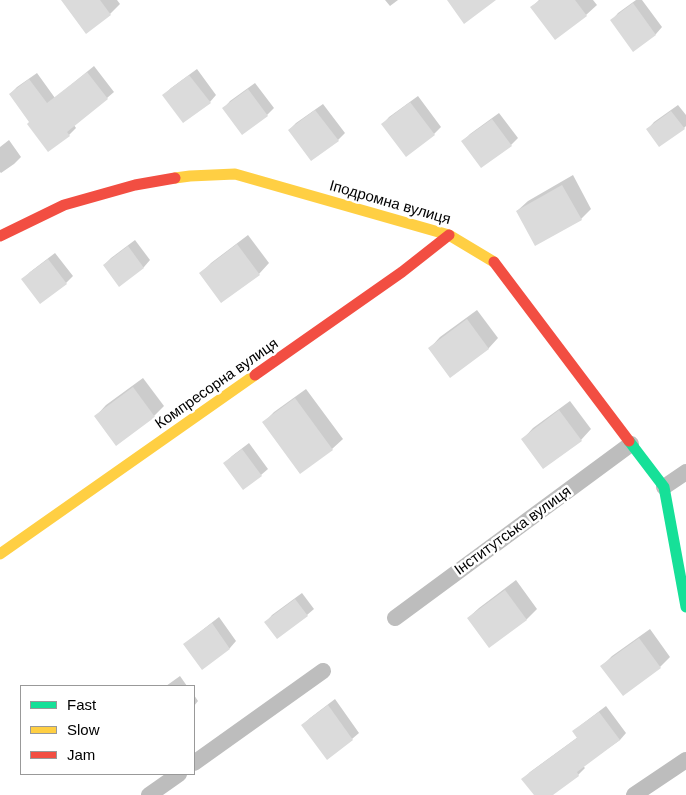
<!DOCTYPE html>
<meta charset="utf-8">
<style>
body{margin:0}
#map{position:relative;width:686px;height:795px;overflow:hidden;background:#fff;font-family:Arial,sans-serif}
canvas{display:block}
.legend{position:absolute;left:20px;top:685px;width:175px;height:90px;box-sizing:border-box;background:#fff;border:1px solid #999;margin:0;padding:6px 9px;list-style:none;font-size:15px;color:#000}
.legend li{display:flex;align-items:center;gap:10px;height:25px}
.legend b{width:25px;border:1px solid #999}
</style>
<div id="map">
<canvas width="686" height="795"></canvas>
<ul class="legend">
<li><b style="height:6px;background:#16e098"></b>Fast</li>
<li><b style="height:6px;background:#ffcf43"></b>Slow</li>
<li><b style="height:6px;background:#f24e42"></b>Jam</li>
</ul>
</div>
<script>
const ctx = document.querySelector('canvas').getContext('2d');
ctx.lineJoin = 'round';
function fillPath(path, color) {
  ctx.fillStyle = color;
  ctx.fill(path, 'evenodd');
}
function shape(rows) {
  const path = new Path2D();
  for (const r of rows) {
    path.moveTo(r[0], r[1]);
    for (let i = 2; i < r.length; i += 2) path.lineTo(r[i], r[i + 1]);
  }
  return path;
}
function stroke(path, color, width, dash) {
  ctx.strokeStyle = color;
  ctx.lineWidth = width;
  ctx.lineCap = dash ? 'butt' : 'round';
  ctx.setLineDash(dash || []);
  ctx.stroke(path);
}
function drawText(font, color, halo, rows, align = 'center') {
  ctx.font = font + ' Arial,sans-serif';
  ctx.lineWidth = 5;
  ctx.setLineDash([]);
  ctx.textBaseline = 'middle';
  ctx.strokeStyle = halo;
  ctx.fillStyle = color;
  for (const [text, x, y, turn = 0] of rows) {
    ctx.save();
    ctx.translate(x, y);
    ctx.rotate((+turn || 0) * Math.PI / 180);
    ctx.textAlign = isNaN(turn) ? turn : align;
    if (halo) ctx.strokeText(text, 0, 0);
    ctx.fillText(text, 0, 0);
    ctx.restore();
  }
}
fillPath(shape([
 [64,0,117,0,120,4,110,14],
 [385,0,398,0,390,6],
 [539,0,593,0,597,5,586,15,532,7],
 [636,0,642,0,662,27,656,34,634,50,612,20,618,13],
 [94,66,114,92,107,98,74,125,76,128,69,135,48,151,31,122,10,94,17,87,37,73,55,98],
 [197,69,216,95,210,102,164,95,171,88],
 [255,83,274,108,267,115,224,108,230,101],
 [418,96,441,127,434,134,383,124,389,117],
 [323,104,345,133,338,140,289,130,296,123],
 [678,105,686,115,686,126,684,128,648,129,654,122],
 [499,113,518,138,511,145,463,141,470,134],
 [9,140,21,157,14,164,1,173,0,172,0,147],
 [573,175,591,209,581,219,517,211,528,201],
 [248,235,269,263,259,274,201,273,211,263],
 [135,240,150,260,144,267,119,285,104,265,111,258],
 [55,253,73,276,66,283,23,279,30,272],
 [477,310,498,338,488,349,430,348,440,337],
 [143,378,164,406,154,416,96,416,106,405],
 [306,389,343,439,332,449,300,473,264,422,274,412],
 [570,401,591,429,581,440,544,467,523,439,533,428],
 [249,443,268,469,261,475,225,463,232,456],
 [516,580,537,609,527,619,489,646,468,618,479,608],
 [302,593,314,609,307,615,266,622,272,615],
 [219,617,236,641,230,648,202,668,185,644,192,638],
 [650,629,670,657,660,667,602,666,612,656],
 [180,676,187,686,166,686],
 [194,695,198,701,194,706],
 [335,699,359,733,352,739,303,725,310,718],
 [606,706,626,733,620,740,583,766,585,768,578,775,550,795,535,795,523,779,530,772,578,737,574,732,581,725]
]), '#0003');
fillPath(shape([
 [61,0,100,0,111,15,86,34],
 [447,0,496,0,464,24],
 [540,0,575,0,587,16,555,40,530,7],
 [633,3,656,35,633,52,610,20],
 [87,72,108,99,67,132,70,136,48,152,27,124,29,122,9,94,29,79,47,103],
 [189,75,211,103,183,123,162,95],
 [248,89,268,116,242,135,222,108],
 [410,102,435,135,406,157,381,124],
 [315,110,339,141,311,161,288,130],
 [671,111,685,129,659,147,646,129],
 [492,119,512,146,481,168,461,141],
 [562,185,582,220,535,246,516,211],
 [237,244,260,275,221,303,199,273],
 [128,246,144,268,119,287,103,265],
 [48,259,67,284,40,304,21,279],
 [467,319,489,349,450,378,428,348],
 [133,387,155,417,116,446,94,416],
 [295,398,333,450,300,474,262,422],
 [559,410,582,441,543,469,521,439],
 [242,449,262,476,243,490,223,463],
 [505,590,527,620,489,648,467,618],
 [295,599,308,616,277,639,264,622],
 [212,623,230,649,202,670,183,644],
 [639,638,661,668,623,696,600,666],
 [328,705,353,740,327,760,301,725],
 [599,712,620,740,577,772,579,776,553,795,534,795,521,779,577,738,572,731]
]), '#dbdbdb');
stroke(shape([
 [664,487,686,472],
 [395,618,631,444],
 [194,763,323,671],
 [149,795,179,774],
 [634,795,686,760]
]), '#bdbdbd', 16);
stroke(shape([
 [629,441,664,487,686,607]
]), '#16e098', 11);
stroke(shape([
 [175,178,190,176,235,174,449,235,494,262],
 [0,554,255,375]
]), '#ffcf43', 11);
stroke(shape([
 [0,236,64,205,135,185,175,178],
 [494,262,629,441],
 [255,375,402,272,449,235]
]), '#f24e42', 11);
drawText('15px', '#000', '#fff', [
 ["Іподромна вулиця",390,203,16],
 ["Компресорна вулиця",217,384,-35],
 ["Інститутська вулиця",513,531,-36]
]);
</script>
